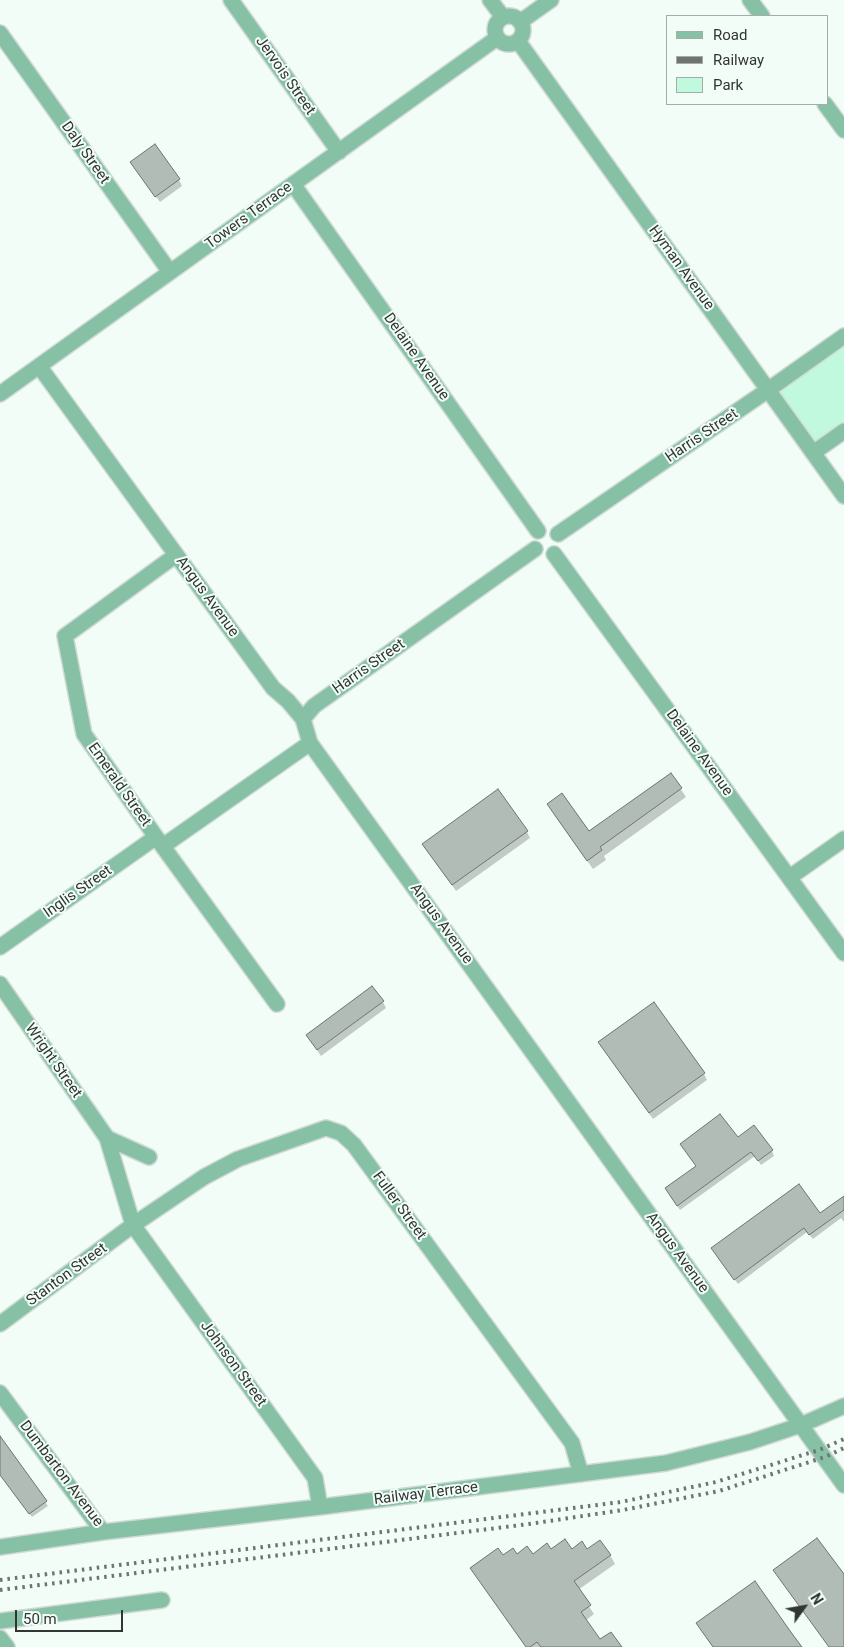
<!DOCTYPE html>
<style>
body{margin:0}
#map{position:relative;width:844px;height:1647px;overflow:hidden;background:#f3fdf8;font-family:Roboto,sans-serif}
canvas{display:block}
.legend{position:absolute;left:666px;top:15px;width:162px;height:90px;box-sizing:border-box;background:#f3fdf8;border:1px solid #a5ada9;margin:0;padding:6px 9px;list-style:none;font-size:15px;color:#313533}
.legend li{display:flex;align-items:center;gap:10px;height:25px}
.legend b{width:25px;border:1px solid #a5ada9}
.north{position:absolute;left:779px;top:1582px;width:50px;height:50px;-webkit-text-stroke:4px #f3fdf8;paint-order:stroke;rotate:58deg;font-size:14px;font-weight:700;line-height:20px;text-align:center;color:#313533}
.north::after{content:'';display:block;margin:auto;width:18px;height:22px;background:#313533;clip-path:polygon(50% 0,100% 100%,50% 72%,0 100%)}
.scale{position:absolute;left:15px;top:1610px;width:108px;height:22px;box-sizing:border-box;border:2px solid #313533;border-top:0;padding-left:6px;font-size:15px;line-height:18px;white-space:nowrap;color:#313533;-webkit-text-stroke:4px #f3fdf8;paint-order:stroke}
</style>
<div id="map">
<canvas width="844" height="1647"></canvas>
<ul class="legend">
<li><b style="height:6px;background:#86c1a6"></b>Road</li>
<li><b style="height:6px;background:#6e7471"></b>Railway</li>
<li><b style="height:14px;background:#c1f9de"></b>Park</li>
</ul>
<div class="north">N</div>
<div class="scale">50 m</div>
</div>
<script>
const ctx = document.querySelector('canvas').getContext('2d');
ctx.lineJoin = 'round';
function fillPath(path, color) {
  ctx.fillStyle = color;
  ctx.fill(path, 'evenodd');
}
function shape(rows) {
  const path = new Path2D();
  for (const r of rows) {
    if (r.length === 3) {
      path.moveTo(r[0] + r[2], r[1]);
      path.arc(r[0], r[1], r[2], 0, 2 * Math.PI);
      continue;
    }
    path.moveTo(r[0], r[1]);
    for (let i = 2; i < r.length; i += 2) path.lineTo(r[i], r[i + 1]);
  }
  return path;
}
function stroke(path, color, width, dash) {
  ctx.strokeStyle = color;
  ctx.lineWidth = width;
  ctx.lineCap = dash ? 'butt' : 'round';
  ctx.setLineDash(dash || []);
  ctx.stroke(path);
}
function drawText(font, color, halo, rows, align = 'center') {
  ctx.font = font + ' Roboto,sans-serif';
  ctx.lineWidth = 4;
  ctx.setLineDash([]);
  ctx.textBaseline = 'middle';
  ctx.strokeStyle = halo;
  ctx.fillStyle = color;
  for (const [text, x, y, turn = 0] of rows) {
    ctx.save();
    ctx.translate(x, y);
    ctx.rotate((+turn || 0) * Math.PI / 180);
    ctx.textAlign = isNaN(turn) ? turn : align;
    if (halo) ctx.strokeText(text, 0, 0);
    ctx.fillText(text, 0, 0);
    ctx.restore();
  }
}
fillPath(shape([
 [844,337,844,430,812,454,768,392]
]), '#c1f9de');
fillPath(shape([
 [135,169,179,180,182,186,160,202],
 [671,774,686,797,604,856,606,860,593,869,553,813,589,833],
 [527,832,530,838,456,891,427,850],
 [383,1002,386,1008,321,1056,311,1041],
 [603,1049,704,1074,707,1080,653,1119],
 [738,1139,772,1151,774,1156,761,1165,755,1156,680,1210,669,1194],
 [844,1197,844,1222,841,1218,813,1239,807,1232,738,1284,715,1253,820,1215],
 [0,1438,48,1506,32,1517,0,1474],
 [551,1550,587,1551,610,1555,615,1564,578,1590,594,1614,585,1621,600,1641,620,1647,527,1647,503,1557,532,1556]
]), '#0003');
const building = shape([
 [155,144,180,179,155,197,130,162,155,144],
 [671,773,682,788,600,847,602,850,587,861,547,804,562,793,589,831,671,773],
 [498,789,528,831,452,885,422,844,498,789],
 [372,986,384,1001,317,1050,306,1035,372,986],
 [654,1002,705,1073,649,1113,598,1042,654,1002],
 [720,1114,738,1137,754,1125,773,1150,758,1161,751,1152,677,1206,665,1188,696,1166,680,1144,720,1114],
 [799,1184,820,1213,844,1196,844,1210,809,1235,804,1228,734,1280,711,1248,799,1184],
 [0,1436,47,1501,29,1514,0,1475,0,1436],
 [817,1538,844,1574,844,1647,829,1647,773,1570,817,1538],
 [565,1539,572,1549,582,1541,587,1549,600,1540,611,1555,574,1581,591,1605,581,1612,600,1639,611,1632,622,1647,541,1647,537,1642,530,1647,526,1647,470,1568,498,1548,503,1555,513,1548,517,1554,527,1546,533,1554,547,1543,551,1549,565,1539],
 [755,1581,793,1635,802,1647,713,1647,696,1623,755,1581]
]);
fillPath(building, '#b2bcb7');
stroke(building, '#6c7570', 1);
const street = shape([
 [231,0,339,152],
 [490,0,503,17],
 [750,0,762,16],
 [509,30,14],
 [520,22,551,0],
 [0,33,170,272],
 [518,41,844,496],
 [825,104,844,130],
 [293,184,538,531],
 [39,366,273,688,288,701,303,719,310,743,844,1485],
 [0,394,497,38],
 [813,453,844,431],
 [558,534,768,390,844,336],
 [554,554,844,953],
 [176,555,65,636,84,734,156,837,277,1004],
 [303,719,314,706,535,549],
 [163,846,310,743],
 [790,877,844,839],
 [0,947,156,837],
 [0,984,107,1138,133,1225,315,1478,320,1507],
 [107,1138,149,1157],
 [0,1324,133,1225,204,1177,238,1159,326,1128,341,1133,354,1145,572,1443,581,1474],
 [0,1393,103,1532],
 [0,1547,103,1532,320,1507,666,1463,750,1442,801,1425,844,1406],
 [0,1621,162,1600],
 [0,1638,7,1647]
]);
stroke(street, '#d0d9d5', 18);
stroke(street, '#86c1a6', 15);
stroke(shape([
 [0,1580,621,1502,716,1482,819,1450,844,1439],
 [0,1590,529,1524,623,1510,719,1491,825,1457,844,1448]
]), '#6e7471', 4, [2.5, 5]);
drawText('15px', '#313533', '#f3fdf8', [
 ["Jervois Street",285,76,55],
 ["Daly Street",85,153,55],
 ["Towers Terrace",249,216,-36],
 ["Hyman Avenue",681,268,54],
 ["Delaine Avenue",416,357,55],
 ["Harris Street",702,436,-34],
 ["Angus Avenue",207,597,54],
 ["Harris Street",369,667,-35],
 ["Delaine Avenue",699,753,54],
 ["Emerald Street",119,785,55],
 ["Inglis Street",78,892,-35],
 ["Angus Avenue",441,924,54],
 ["Wright Street",53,1061,55],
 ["Fuller Street",399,1206,54],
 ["Angus Avenue",677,1253,54],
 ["Stanton Street",67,1275,-36],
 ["Johnson Street",233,1364,54],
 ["Dumbarton Avenue",61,1474,53],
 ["Railway Terrace",426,1494,-7]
]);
</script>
